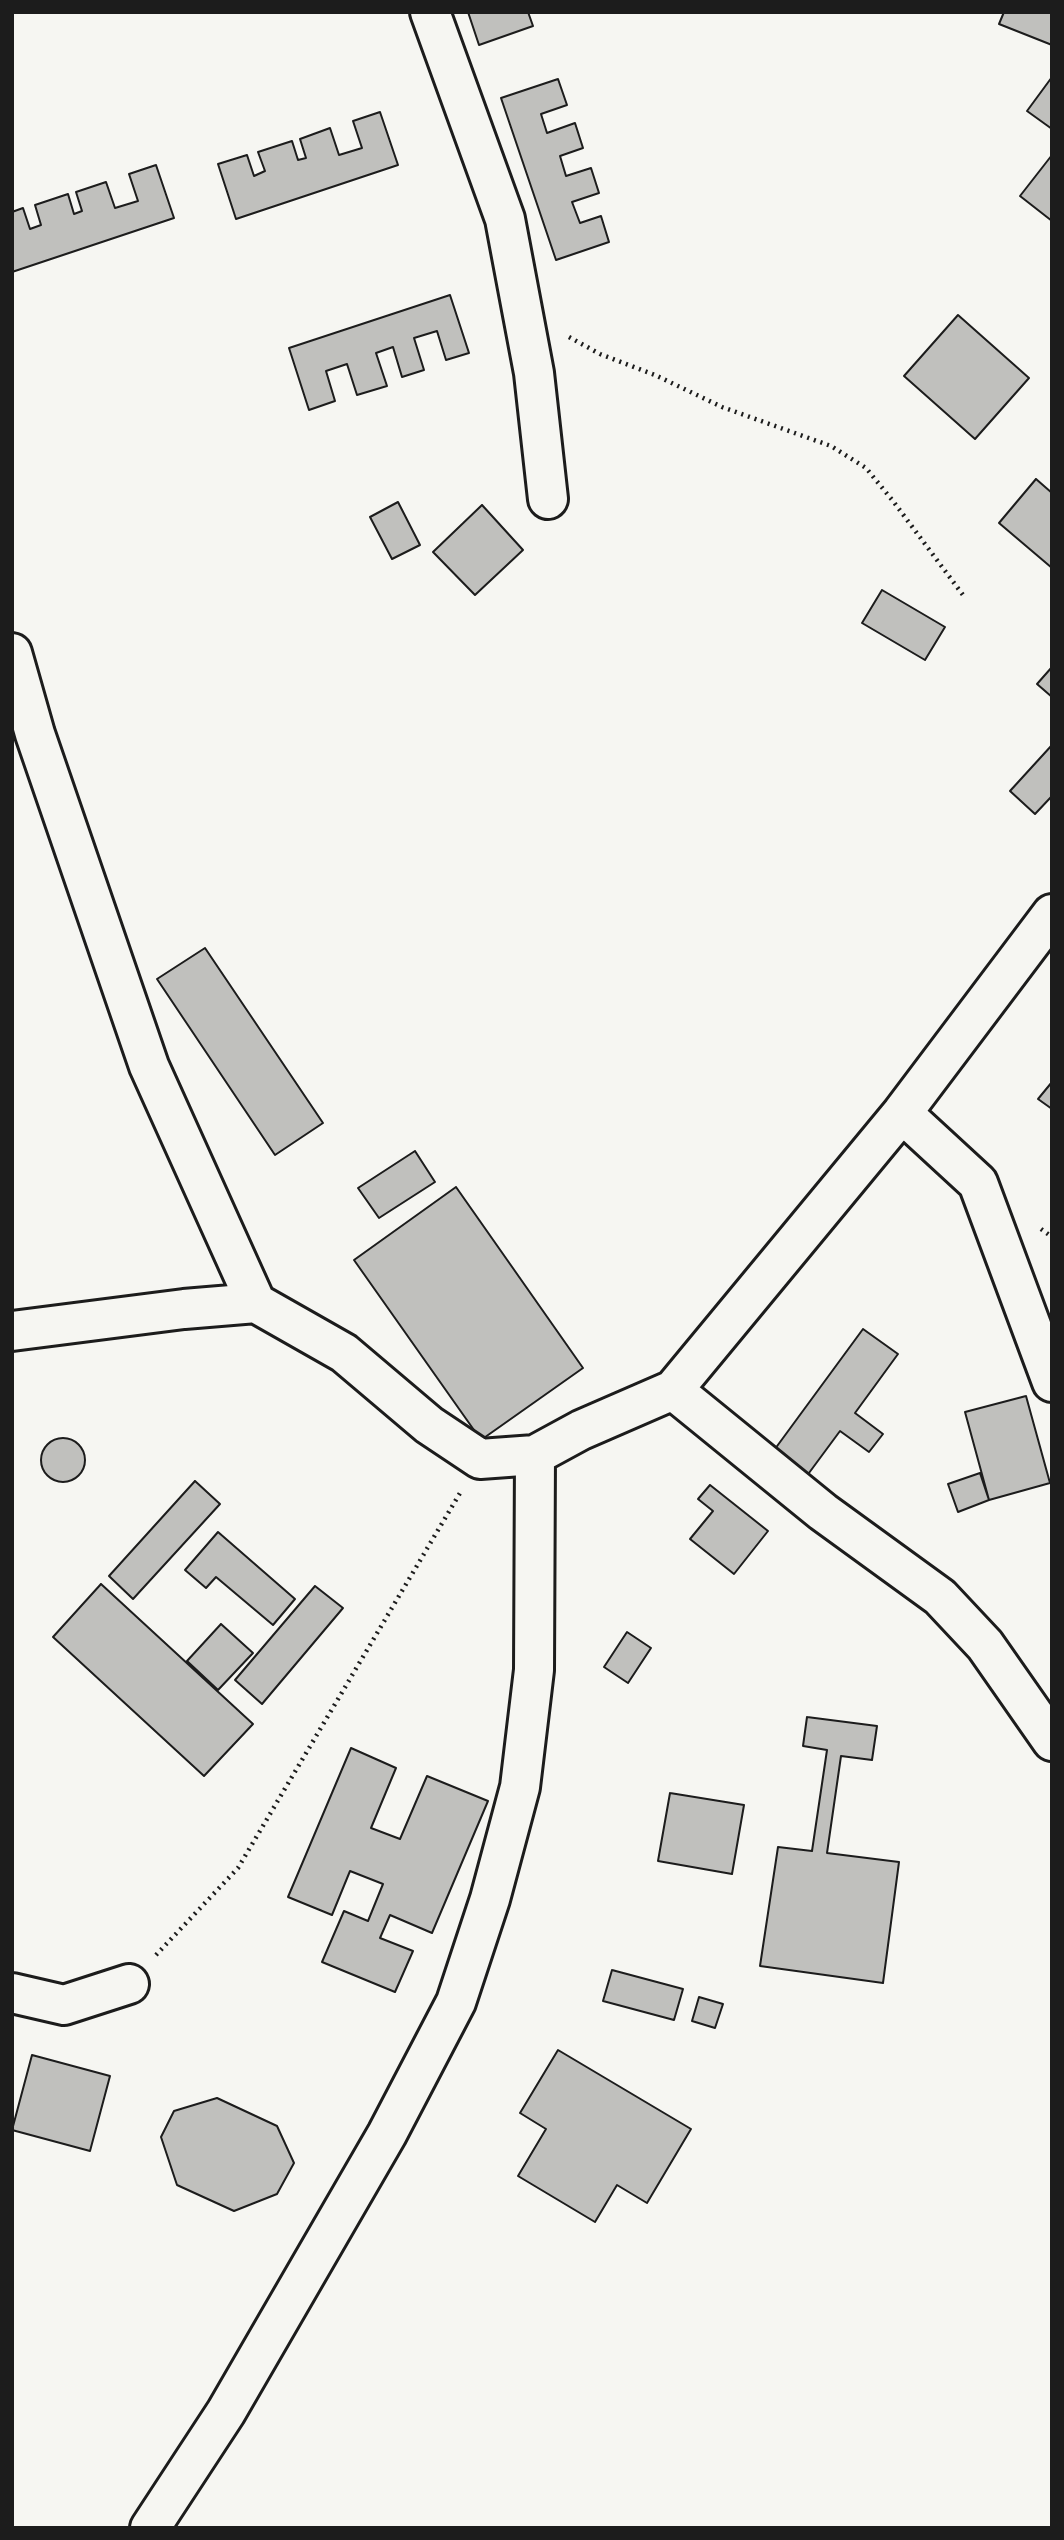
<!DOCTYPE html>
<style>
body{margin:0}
#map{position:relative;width:1064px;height:2540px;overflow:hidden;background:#f6f6f2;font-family:Mynerve,sans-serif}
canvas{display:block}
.frame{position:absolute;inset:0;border:14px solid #1c1c1c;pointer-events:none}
</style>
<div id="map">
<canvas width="1064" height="2540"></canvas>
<div class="frame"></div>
</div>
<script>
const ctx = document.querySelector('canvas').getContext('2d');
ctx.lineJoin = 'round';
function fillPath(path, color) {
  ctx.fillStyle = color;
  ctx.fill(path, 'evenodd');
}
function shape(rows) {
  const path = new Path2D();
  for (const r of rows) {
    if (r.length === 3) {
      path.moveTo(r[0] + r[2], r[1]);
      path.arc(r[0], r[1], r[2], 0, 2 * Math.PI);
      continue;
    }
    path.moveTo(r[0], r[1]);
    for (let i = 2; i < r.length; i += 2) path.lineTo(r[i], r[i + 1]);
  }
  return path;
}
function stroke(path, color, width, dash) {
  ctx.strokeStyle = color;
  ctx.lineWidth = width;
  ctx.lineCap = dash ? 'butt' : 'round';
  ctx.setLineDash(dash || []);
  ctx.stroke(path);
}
const building = shape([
 [468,12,528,12,533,26,479,45,468,12],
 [1004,12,1052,12,1052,45,999,24,1004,12],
 [1052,77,1052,129,1027,111,1052,77],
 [558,79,567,105,541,114,547,133,575,123,583,148,560,156,566,176,591,168,599,193,572,202,580,223,601,216,609,242,556,260,501,98,558,79],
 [380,112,398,165,236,219,218,164,247,155,254,176,265,171,258,152,292,141,298,160,306,158,300,139,330,128,339,155,362,148,353,121,380,112],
 [1052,155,1052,221,1020,196,1052,155],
 [156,165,174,218,12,272,12,212,23,208,30,229,41,225,35,205,68,194,74,214,82,211,76,192,106,182,115,208,138,201,129,174,156,165],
 [450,295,469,353,446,360,437,331,414,338,424,370,402,377,393,347,376,353,387,386,357,395,347,364,326,371,335,401,309,410,289,348,450,295],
 [958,315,1029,378,975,439,904,376,958,315],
 [1036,479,1052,493,1052,568,999,523,1036,479],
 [398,502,420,545,392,559,370,517,398,502],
 [482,505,523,550,475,595,433,552,482,505],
 [882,590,945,627,925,660,862,623,882,590],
 [1052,667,1052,697,1037,684,1052,667],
 [1052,745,1052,796,1035,814,1010,791,1052,745],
 [205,948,323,1123,275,1155,157,979,205,948],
 [1052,1082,1052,1109,1038,1099,1052,1082],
 [415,1151,435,1182,379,1218,358,1188,415,1151],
 [456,1187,583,1368,481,1440,354,1260,456,1187],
 [863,1329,898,1354,855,1413,883,1434,869,1452,840,1431,806,1477,772,1453,863,1329],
 [1026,1396,1050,1483,989,1500,965,1412,1026,1396],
 [63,1460,22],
 [980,1473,989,1500,958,1512,948,1484,980,1473],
 [195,1481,220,1504,133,1599,109,1576,195,1481],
 [710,1485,768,1531,734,1574,690,1539,713,1511,698,1499,710,1485],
 [218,1532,295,1599,273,1625,216,1577,206,1588,185,1570,218,1532],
 [101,1584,253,1724,204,1776,53,1637,101,1584],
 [315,1586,343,1608,262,1704,235,1680,315,1586],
 [221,1624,253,1653,218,1690,187,1661,221,1624],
 [627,1632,651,1648,628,1683,604,1667,627,1632],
 [807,1717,877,1726,872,1760,841,1756,827,1853,899,1862,883,1983,760,1966,778,1847,812,1851,827,1750,803,1746,807,1717],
 [351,1748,396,1768,371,1828,400,1839,427,1776,488,1801,432,1933,390,1915,380,1938,413,1951,395,1992,322,1962,344,1911,368,1921,383,1884,350,1871,332,1915,288,1897,351,1748],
 [670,1793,744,1805,732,1874,658,1861,670,1793],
 [612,1970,683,1989,674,2020,603,2001,612,1970],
 [699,1997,723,2004,715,2028,692,2021,699,1997],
 [558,2050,691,2129,647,2203,617,2185,595,2222,518,2176,546,2129,520,2113,558,2050],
 [32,2055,110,2076,90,2151,12,2130,32,2055],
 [217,2098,277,2126,294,2163,277,2194,234,2211,177,2185,161,2137,174,2111,217,2098]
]);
fillPath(building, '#c0c0bd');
stroke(building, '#1c1c1c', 2);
const minor = shape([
 [430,12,505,219,534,373,548,499],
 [12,653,35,734,149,1066,256,1303,344,1353,429,1425,480,1459,535,1455,581,1430,673,1390,902,1113,1052,914],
 [902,1113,978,1183,1052,1382],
 [12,1331,184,1309,256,1303],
 [673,1390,823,1512,940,1597,985,1645,1052,1741],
 [12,1993,64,2005,129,1984],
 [150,2528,226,2412,387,2134,456,2002,490,1899,520,1787,534,1670,535,1455]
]);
stroke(minor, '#1c1c1c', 44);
stroke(shape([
 [569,337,600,354,655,375,722,407,831,446,866,468,893,501,963,595],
 [1041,1229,1052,1237],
 [156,1955,238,1868,460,1493]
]), '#1c1c1c', 4.5, [2, 5]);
stroke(minor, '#f6f6f2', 38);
</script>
